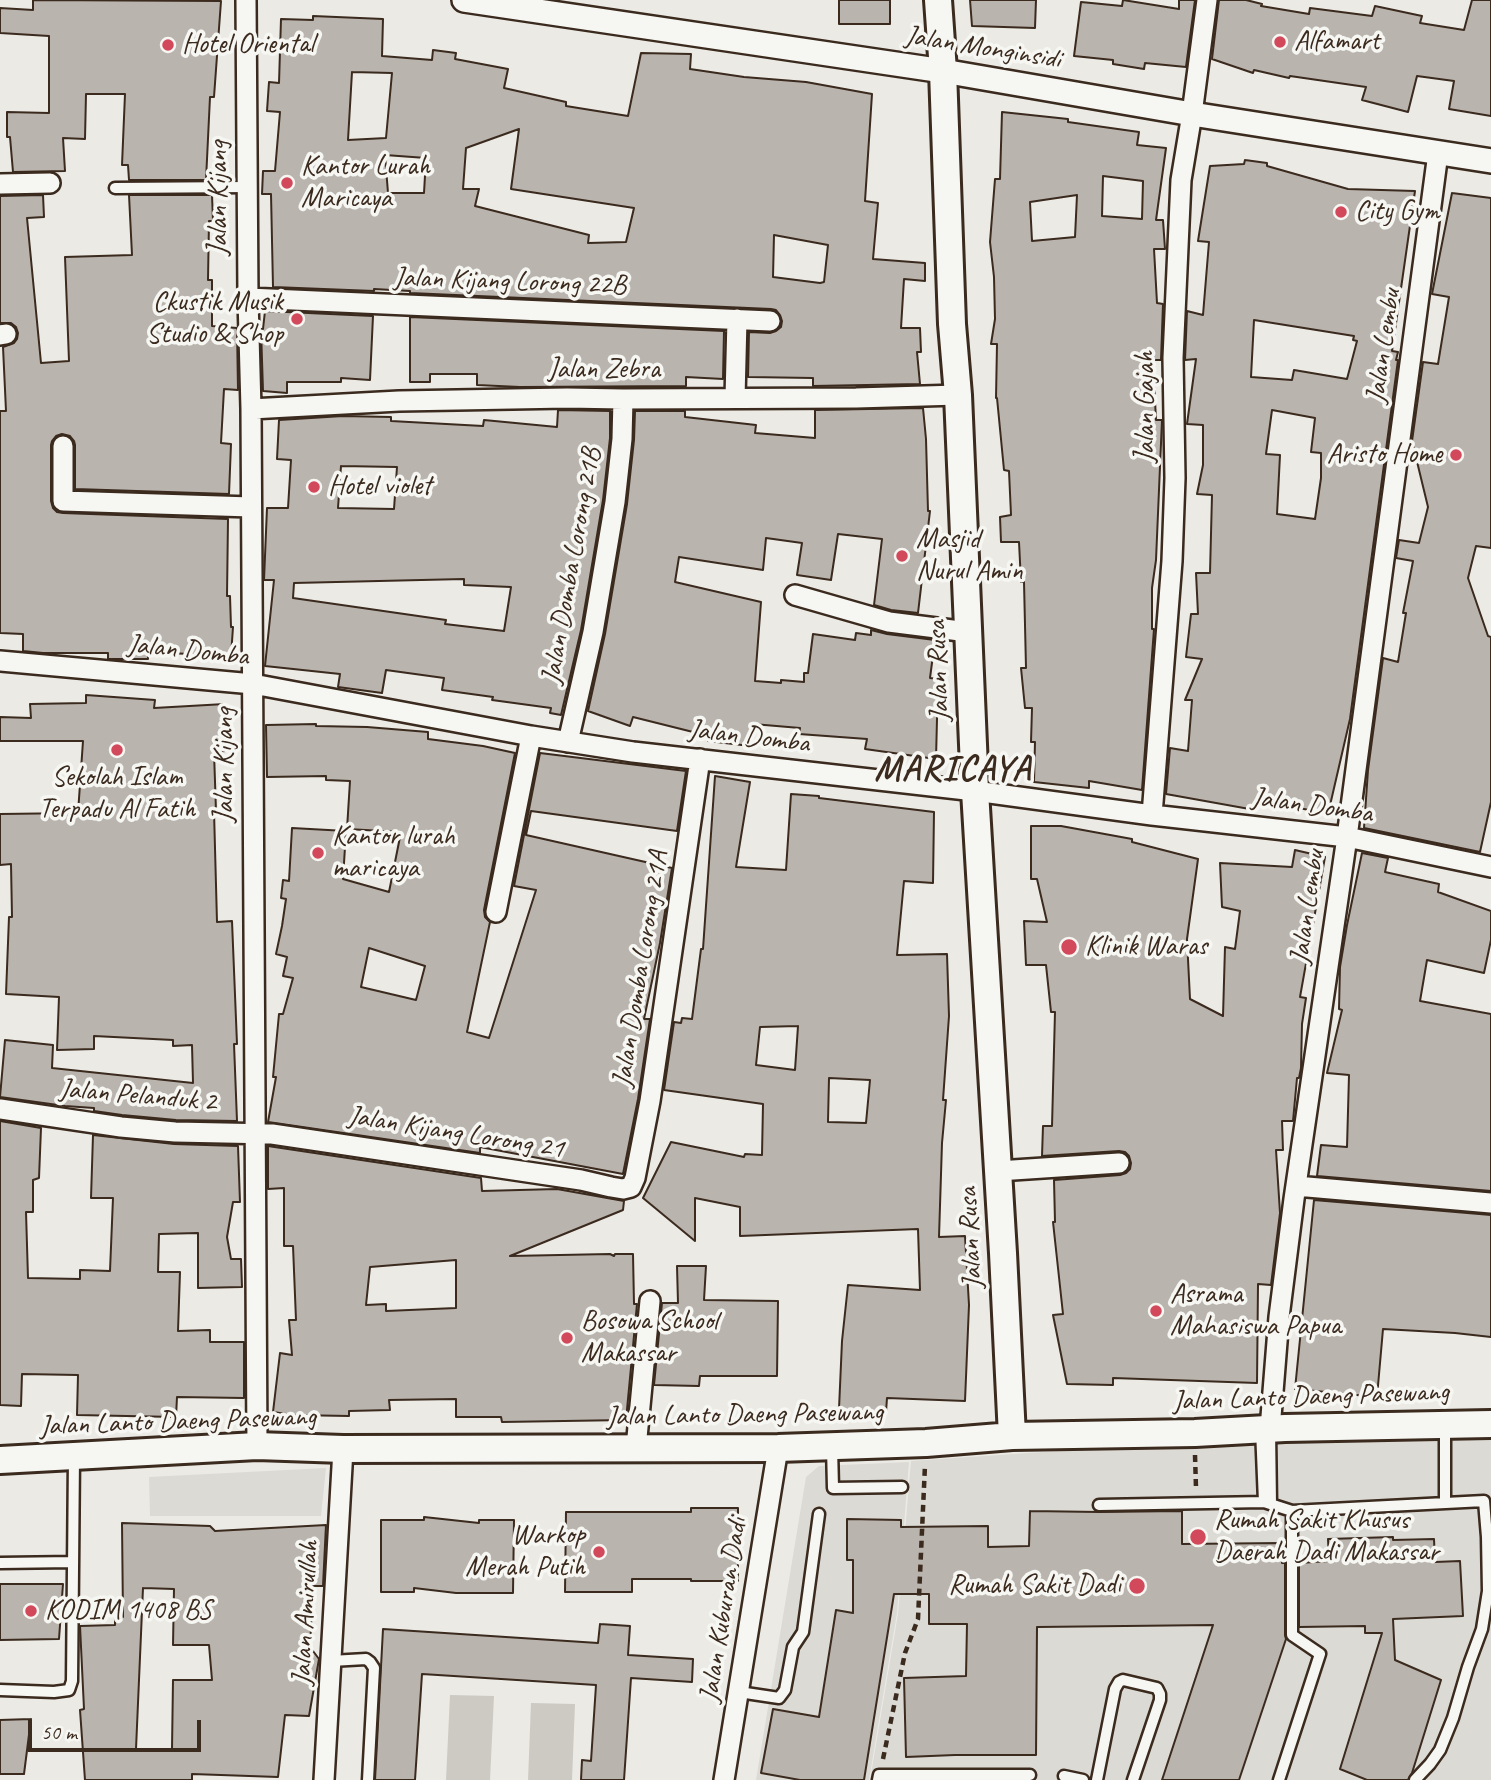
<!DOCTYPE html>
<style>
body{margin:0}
#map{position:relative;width:1491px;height:1780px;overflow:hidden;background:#ebeae5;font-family:Caveat,sans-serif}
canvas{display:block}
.scale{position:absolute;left:28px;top:1720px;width:173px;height:32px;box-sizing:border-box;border:4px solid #3b2a1e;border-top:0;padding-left:9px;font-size:21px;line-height:24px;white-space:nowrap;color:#3b2a1e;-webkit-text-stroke:5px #f6f6f2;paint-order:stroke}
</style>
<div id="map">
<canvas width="1491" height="1780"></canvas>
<div class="scale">50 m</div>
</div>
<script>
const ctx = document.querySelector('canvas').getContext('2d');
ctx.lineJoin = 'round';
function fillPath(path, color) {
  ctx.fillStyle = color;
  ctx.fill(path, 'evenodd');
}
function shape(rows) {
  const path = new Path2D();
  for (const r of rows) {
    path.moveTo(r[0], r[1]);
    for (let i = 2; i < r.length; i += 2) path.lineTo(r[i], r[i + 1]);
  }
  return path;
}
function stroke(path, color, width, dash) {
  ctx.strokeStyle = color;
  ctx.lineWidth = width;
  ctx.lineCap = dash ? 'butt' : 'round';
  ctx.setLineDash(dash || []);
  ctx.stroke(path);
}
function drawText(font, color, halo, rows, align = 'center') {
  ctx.font = font + ' Caveat,sans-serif';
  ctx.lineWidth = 7;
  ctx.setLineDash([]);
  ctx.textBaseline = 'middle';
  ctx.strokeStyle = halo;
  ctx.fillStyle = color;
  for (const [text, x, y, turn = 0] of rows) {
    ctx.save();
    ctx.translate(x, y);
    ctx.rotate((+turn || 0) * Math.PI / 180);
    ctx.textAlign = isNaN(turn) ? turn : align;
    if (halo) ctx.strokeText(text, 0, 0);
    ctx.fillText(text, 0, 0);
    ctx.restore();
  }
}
fillPath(shape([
 [1491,1435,1491,1780,870,1780,898,1614,911,1461,1102,1448],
 [909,1462,897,1613,869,1780,756,1780,806,1477,819,1466],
 [326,1468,321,1516,150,1516,149,1477]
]), '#dcdad4');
fillPath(shape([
 [450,1695,494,1696,490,1780,446,1780],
 [531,1703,575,1704,572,1780,528,1780]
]), '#cdcac4');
const building = shape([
 [33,0,221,1,214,97,210,97,206,180,129,180,128,165,122,165,125,94,86,94,85,139,63,138,65,171,13,172,10,137,7,137,7,112,49,113,49,36,0,33,0,8,33,10,33,0],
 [839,0,890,0,890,24,839,24,839,0],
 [970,0,1036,0,1035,28,972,26,970,0],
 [1123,0,1179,9,1179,0,1195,0,1186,67,1145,63,1144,69,1113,64,1113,60,1074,56,1081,2,1122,6,1123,0],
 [1219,0,1246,0,1262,4,1261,6,1309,14,1310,8,1372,16,1375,6,1422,16,1420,23,1464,30,1472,0,1491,0,1491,116,1449,109,1454,81,1417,76,1408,112,1362,100,1366,87,1290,76,1289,78,1254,70,1253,73,1212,59,1219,0],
 [313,16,383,19,382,56,432,60,433,50,456,53,455,59,508,69,504,88,566,102,566,106,628,116,641,53,691,54,690,69,744,77,806,82,872,94,865,201,878,203,873,259,925,263,925,281,904,279,901,328,920,328,921,352,917,352,920,384,813,386,813,378,748,377,749,332,770,333,776,331,781,327,782,321,780,315,776,310,771,309,410,293,410,291,374,289,374,291,273,287,271,194,262,194,263,171,275,171,280,112,267,111,269,82,279,83,281,19,313,20,313,16],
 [352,72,392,73,386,138,348,140,352,72],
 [519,129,511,189,634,208,626,242,588,243,589,235,475,206,479,189,463,189,466,148,519,129],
 [385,155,426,158,424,193,388,193,385,155],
 [774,235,828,245,824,282,820,283,773,277,774,235],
 [1002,112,1068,119,1068,122,1139,132,1137,145,1166,148,1156,220,1163,220,1165,249,1154,249,1157,303,1163,304,1161,360,1153,360,1156,420,1162,420,1156,560,1152,588,1152,629,1154,629,1142,790,1089,781,1089,788,1034,782,1035,742,1031,742,1032,708,1025,708,1021,668,1026,668,1024,582,1021,582,1019,542,1001,542,1000,517,1011,515,1009,471,1004,470,997,398,996,398,997,344,991,344,995,319,994,277,990,242,995,179,1000,179,1002,112],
 [1103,176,1143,181,1142,219,1102,216,1103,176],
 [1077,195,1075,237,1032,241,1030,202,1077,195],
 [1245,160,1267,163,1267,166,1348,189,1415,191,1392,351,1398,352,1396,360,1398,360,1350,719,1328,814,1256,799,1255,810,1166,794,1170,748,1188,751,1192,700,1185,700,1202,659,1186,657,1191,614,1198,614,1196,573,1210,573,1212,495,1197,494,1203,465,1203,425,1187,424,1196,359,1185,360,1187,311,1203,315,1209,242,1198,241,1210,166,1244,164,1245,160],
 [1254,320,1354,336,1353,340,1357,341,1347,379,1294,370,1292,380,1251,377,1254,320],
 [1272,410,1315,418,1311,452,1321,453,1321,478,1315,519,1277,514,1280,455,1266,454,1272,410],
 [1452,193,1491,198,1491,548,1476,546,1468,578,1488,636,1491,637,1491,802,1480,852,1364,828,1368,770,1383,658,1398,662,1406,613,1403,613,1413,561,1396,558,1399,540,1419,543,1428,507,1412,441,1423,362,1438,364,1449,297,1432,294,1452,193],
 [43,195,44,217,27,218,41,363,69,361,65,257,132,255,129,195,212,195,213,221,209,221,208,280,212,280,212,326,237,328,238,390,224,389,221,443,231,444,229,494,75,489,75,445,74,441,70,436,62,434,56,436,52,441,51,445,51,501,53,508,57,512,63,513,228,519,227,596,230,596,231,627,233,627,231,656,148,652,148,659,108,659,108,653,43,653,23,651,23,634,0,633,0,411,6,411,3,347,14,343,17,339,18,333,16,327,11,323,0,323,0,196,43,195],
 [265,311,373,316,370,380,341,378,341,382,287,382,287,393,263,391,261,329,263,329,265,311],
 [410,317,724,331,723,379,686,377,686,386,520,387,477,385,477,374,430,374,430,382,410,382,410,317],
 [923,408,926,439,928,511,930,511,918,613,891,610,874,605,882,539,838,534,831,580,797,575,802,543,766,538,763,570,679,557,675,582,761,602,755,681,781,683,781,680,804,682,804,673,808,673,813,634,855,640,856,633,871,635,871,630,887,634,935,640,930,678,938,679,936,759,865,749,867,739,799,734,800,728,753,724,750,746,708,741,709,736,633,717,630,726,588,711,605,634,627,504,634,440,635,411,685,411,685,417,756,425,755,433,815,438,815,410,923,408],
 [558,410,610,411,610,438,603,500,581,630,561,715,550,713,551,708,492,700,493,697,442,690,444,678,386,670,382,693,338,687,340,674,265,666,274,580,264,580,267,508,288,508,291,460,277,459,279,420,343,416,391,417,391,421,483,426,484,420,557,427,558,410],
 [341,466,397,467,394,509,338,508,341,466],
 [464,579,464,585,511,587,504,631,445,624,446,620,293,598,294,583,464,579],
 [86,695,155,700,154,708,225,704,226,751,214,752,216,811,214,811,217,922,232,921,237,1044,234,1044,237,1121,176,1120,122,1115,94,1111,94,1108,65,1106,0,1097,5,1040,53,1045,52,1068,193,1083,192,1045,173,1046,173,1040,94,1036,94,1049,57,1050,59,997,6,994,9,917,12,917,11,864,0,865,0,814,78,813,83,741,0,741,0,717,31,718,30,704,86,703,86,695],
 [316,724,316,726,367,727,428,732,428,739,483,746,515,753,484,910,485,917,490,922,467,1032,489,1038,536,890,514,886,540,753,686,771,677,831,531,811,526,835,672,868,660,943,644,1019,650,1019,638,1099,623,1174,480,1147,480,1153,268,1122,276,1077,273,1077,279,1014,283,1014,293,978,283,976,287,957,276,954,282,926,286,899,281,898,283,880,289,881,292,828,346,831,343,879,389,892,401,832,347,829,350,781,326,780,326,776,267,777,266,725,316,724],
 [369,948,425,966,416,1000,361,987,369,948],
 [715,776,750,782,736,867,786,870,791,794,819,796,819,798,934,812,933,883,904,881,897,955,947,954,949,1016,943,1100,946,1100,942,1143,939,1237,965,1236,969,1305,965,1401,887,1398,886,1412,839,1409,842,1341,848,1285,920,1290,918,1229,740,1236,740,1207,695,1198,695,1241,643,1198,671,1142,744,1157,745,1154,762,1155,763,1104,664,1090,674,1022,681,1023,682,1018,692,1019,701,949,703,949,715,776],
 [798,1026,795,1070,756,1065,760,1027,798,1026],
 [829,1078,870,1080,866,1123,828,1122,829,1078],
 [1031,826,1061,826,1132,839,1132,842,1198,859,1187,939,1190,999,1223,1016,1225,947,1235,949,1240,911,1222,907,1220,863,1292,867,1295,850,1325,857,1300,997,1306,998,1302,1024,1301,1068,1299,1078,1297,1078,1293,1121,1282,1121,1283,1150,1276,1150,1280,1213,1271,1285,1258,1284,1257,1383,1113,1378,1113,1385,1067,1384,1053,1315,1063,1314,1053,1222,1055,1222,1054,1180,1120,1175,1126,1173,1130,1169,1131,1163,1129,1156,1125,1152,1119,1151,1042,1156,1043,1126,1052,1126,1055,1012,1051,1012,1046,965,1026,965,1024,921,1047,922,1037,879,1031,879,1031,826],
 [1362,853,1388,858,1385,872,1439,884,1438,892,1491,911,1491,940,1484,973,1427,960,1420,1001,1491,1014,1491,1191,1317,1176,1321,1145,1347,1147,1349,1075,1327,1073,1342,1010,1339,1009,1340,967,1347,925,1362,853],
 [0,1121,41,1128,39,1178,33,1180,33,1212,26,1212,28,1278,80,1279,80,1270,110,1271,113,1198,91,1198,93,1135,174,1144,238,1146,240,1202,233,1202,227,1237,231,1259,241,1259,242,1287,198,1288,198,1233,159,1234,158,1272,180,1272,178,1331,210,1330,210,1342,244,1342,244,1398,177,1397,176,1417,77,1415,78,1375,22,1374,21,1406,0,1405,0,1121],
 [268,1146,481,1178,482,1191,557,1189,624,1201,623,1210,510,1256,610,1254,614,1256,615,1254,633,1254,634,1304,637,1304,626,1420,502,1422,501,1417,456,1417,456,1399,389,1400,390,1410,349,1411,349,1416,293,1415,273,1412,280,1353,292,1355,289,1320,296,1320,293,1246,284,1246,284,1188,268,1189,268,1146],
 [456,1260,456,1308,386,1311,386,1304,366,1305,370,1267,456,1260],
 [1314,1200,1491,1215,1491,1337,1455,1333,1383,1329,1377,1397,1295,1389,1314,1200],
 [677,1266,706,1266,704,1300,778,1301,777,1376,700,1376,699,1386,654,1385,662,1303,678,1303,677,1266],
 [691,1508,738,1508,738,1581,691,1581,691,1579,632,1579,632,1592,565,1592,566,1512,691,1512,691,1508],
 [1030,1511,1099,1512,1182,1511,1182,1544,1281,1543,1282,1563,1285,1563,1285,1635,1286,1639,1239,1780,1162,1780,1213,1625,1037,1627,1036,1755,955,1755,906,1757,904,1678,966,1676,967,1624,929,1624,929,1594,894,1594,864,1780,800,1780,761,1773,773,1709,819,1717,836,1610,853,1613,853,1560,847,1560,847,1519,901,1520,901,1527,988,1526,988,1547,1029,1546,1030,1511],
 [424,1517,479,1523,479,1520,514,1520,513,1593,456,1593,414,1588,414,1592,381,1592,381,1520,424,1520,424,1517],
 [122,1523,210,1526,215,1531,326,1525,323,1586,313,1586,310,1647,319,1659,309,1716,285,1715,278,1777,192,1774,192,1780,85,1780,80,1710,84,1709,80,1626,115,1625,115,1617,123,1617,122,1523],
 [143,1588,174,1589,173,1645,209,1645,212,1680,173,1680,172,1749,136,1749,143,1588],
 [1393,1537,1393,1540,1434,1539,1435,1562,1460,1561,1463,1616,1393,1619,1395,1660,1441,1680,1412,1773,1408,1780,1367,1780,1340,1769,1382,1633,1365,1633,1365,1626,1299,1627,1299,1563,1329,1561,1328,1539,1393,1537],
 [0,1584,63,1584,59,1639,0,1640,0,1584],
 [600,1624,630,1626,628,1655,693,1659,692,1682,631,1678,624,1780,581,1780,582,1760,591,1761,596,1685,422,1674,415,1780,375,1780,383,1629,598,1643,600,1624],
 [31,1719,24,1774,0,1774,0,1720,31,1719]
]);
fillPath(building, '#bab4ae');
stroke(building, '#3b2a1e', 2);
const service = shape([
 [115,188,247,187],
 [1261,1429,1264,1502],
 [1270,1430,1271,1504],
 [832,1447,833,1488,902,1487],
 [1445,1503,1445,1426],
 [1099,1505,1264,1502,1292,1511,1484,1501,1487,1537,1488,1591,1482,1629,1468,1667,1453,1718,1440,1750,1430,1764,1415,1780],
 [0,1563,73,1562],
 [331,1661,366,1659,370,1662,374,1668,368,1780],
 [0,1690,54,1692,69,1690,72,1681,74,1456],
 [739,1692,779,1698,785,1690,793,1647,803,1632,819,1514],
 [1064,1776,1083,1780],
 [878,1780,879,1775,1030,1775],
 [1097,1780,1115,1689,1119,1682,1123,1680,1157,1688,1160,1694,1160,1700,1133,1780],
 [1279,1780,1320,1654,1292,1635,1292,1511]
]);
const minor = shape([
 [246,0,248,298,251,409,257,1446],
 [0,184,50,183],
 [248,298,770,321],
 [0,335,6,334],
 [735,398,737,319],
 [251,409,399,401,457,400,567,398,623,399,856,398,958,395],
 [63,446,63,501,251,507],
 [795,595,889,622,968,632],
 [0,661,253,684,531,736,633,752,975,791,1152,815,1347,837,1491,867],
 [568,742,593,632,615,502,622,439,623,399],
 [1152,815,1172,561,1175,478,1173,358,1181,180,1192,114,1207,0],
 [496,912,531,736],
 [0,1109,121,1127,175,1132,272,1134,581,1180,611,1187,623,1189,631,1187,635,1178,650,1101,700,759],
 [998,1171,1119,1163],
 [1296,1186,1491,1203],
 [1270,1429,1279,1317,1294,1199,1347,837,1438,153],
 [636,1448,650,1301],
 [324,1780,343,1449],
 [724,1780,778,1448]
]);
const tertiary = shape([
 [464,0,943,71,1192,114,1491,161]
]);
const secondary = shape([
 [938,0,943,71,952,324,958,395,975,791,1003,1253,1012,1436],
 [0,1460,257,1446,343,1449,778,1448,926,1443,1012,1436,1195,1433,1285,1428,1491,1424]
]);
stroke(service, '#3b2a1e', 15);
stroke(minor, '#3b2a1e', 24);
stroke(tertiary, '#3b2a1e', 28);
stroke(secondary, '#3b2a1e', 32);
stroke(shape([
 [1195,1455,1196,1488],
 [883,1759,905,1653,918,1619,925,1465]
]), '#3b2a1e', 4.5, [7, 5]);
stroke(service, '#f6f6f2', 10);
stroke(minor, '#f6f6f2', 19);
stroke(tertiary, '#f6f6f2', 23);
stroke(secondary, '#f6f6f2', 26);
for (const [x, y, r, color] of [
 [1280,42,7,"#d1495b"],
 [168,45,7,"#d1495b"],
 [287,183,7,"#d1495b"],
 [1341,212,7,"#d1495b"],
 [297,319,7,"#d1495b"],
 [1456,455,7,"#d1495b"],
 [314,487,7,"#d1495b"],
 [902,556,7,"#d1495b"],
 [117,750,7,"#d1495b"],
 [318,853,7,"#d1495b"],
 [1069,947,9,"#d1495b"],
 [1156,1311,7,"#d1495b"],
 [567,1338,7,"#d1495b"],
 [1198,1537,9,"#d1495b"],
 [599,1552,7,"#d1495b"],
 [1137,1586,9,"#d1495b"],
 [31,1611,7,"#d1495b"]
]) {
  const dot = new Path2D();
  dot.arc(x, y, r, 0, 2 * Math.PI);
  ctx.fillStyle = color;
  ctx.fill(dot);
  stroke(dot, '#f6f6f2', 2.5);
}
drawText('28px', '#3b2a1e', '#f6f6f2', [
 ["Alfamart",1294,42],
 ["Hotel Oriental",182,45],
 ["Kantor Lurah",301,167],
 ["Maricaya",301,199],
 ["City Gym",1355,212],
 ["Ckustik Musik",283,303,"right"],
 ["Studio & Shop",283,335,"right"],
 ["Aristo Home",1442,455,"right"],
 ["Hotel violet",328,487],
 ["Masjid",916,540],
 ["Nurul Amin",916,572],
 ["Sekolah Islam",117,778,"center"],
 ["Terpadu Al Fatih",117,810,"center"],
 ["Kantor lurah",332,837],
 ["maricaya",332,869],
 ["Klinik Waras",1085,947],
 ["Asrama",1170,1295],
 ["Mahasiswa Papua",1170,1327],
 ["Bosowa School",581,1322],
 ["Makassar",581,1354],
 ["Rumah Sakit Khusus",1214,1521],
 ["Daerah Dadi Makassar",1214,1553],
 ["Warkop",585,1536,"right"],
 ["Merah Putih",585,1568,"right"],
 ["Rumah Sakit Dadi",1121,1586,"right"],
 ["KODIM 1408 BS",45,1611]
], 'left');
drawText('28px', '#3b2a1e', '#f6f6f2', [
 ["Jalan Monginsidi",983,48,9],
 ["Jalan Kijang",219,198,-90],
 ["Jalan Kijang Lorong 22B",510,282,2],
 ["Jalan Lembu",1384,346,-82],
 ["Jalan Zebra",604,370],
 ["Jalan Gajah",1146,407,-90],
 ["Jalan Domba Lorong 21B",572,566,-80],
 ["Jalan Domba",188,651,6],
 ["Jalan Rusa",939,671,-92],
 ["Jalan Domba",749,737,7],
 ["Jalan Kijang",225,765,-90],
 ["Jalan Domba",1312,806,8],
 ["Jalan Lembu",1308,907,-82],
 ["Jalan Domba Lorong 21A",641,969,-81],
 ["Jalan Pelanduk 2",138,1096,5],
 ["Jalan Kijang Lorong 21",456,1133,9],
 ["Jalan Rusa",971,1238,-93],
 ["Jalan Lanto Daeng Pasewang",1311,1397,-2],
 ["Jalan Lanto Daeng Pasewang",745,1415,-1],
 ["Jalan Lanto Daeng Pasewang",178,1422,-2],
 ["Jalan Kuburan Dadi",724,1610,-81],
 ["Jalan Amirullah",306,1613,-87]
]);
ctx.letterSpacing = '2px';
drawText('bold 35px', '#3b2a1e', '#f6f6f2', [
 ["MARICAYA",953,771]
]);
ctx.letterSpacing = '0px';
</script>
